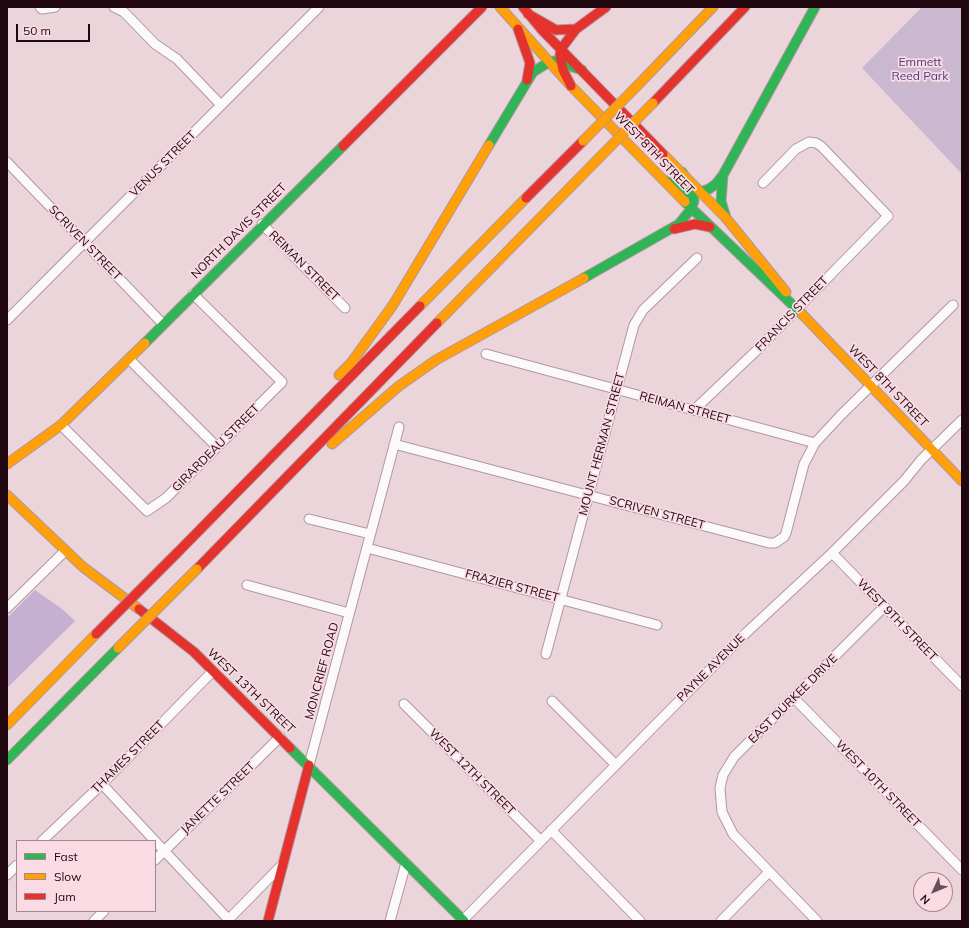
<!DOCTYPE html>
<style>
body{margin:0}
#map{position:relative;width:969px;height:928px;overflow:hidden;background:#ecd4db;font-family:Mulish,sans-serif}
canvas{display:block}
.frame{position:absolute;inset:0;border:8px solid #200710;pointer-events:none}
.legend{position:absolute;left:16px;top:840px;width:140px;height:72px;box-sizing:border-box;background:#fadbe3;border:1px solid #a3868f;margin:0;padding:5px 7px;list-style:none;font-size:12px;color:#200710}
.legend li{display:flex;align-items:center;gap:8px;height:20px}
.legend b{width:20px;border:1px solid #a3868f}
.north{position:absolute;left:913px;top:872px;width:40px;height:40px;box-sizing:border-box;background:#fadbe3;border:1px solid #a3868f;border-radius:50%;rotate:226deg;font-size:11px;font-weight:700;line-height:16px;text-align:center;color:#200710}
.north::after{content:'';display:block;margin:auto;width:14px;height:18px;background:#674f57;clip-path:polygon(50% 0,100% 100%,50% 72%,0 100%)}
.scale{position:absolute;left:16px;top:24px;width:74px;height:18px;box-sizing:border-box;border:2px solid #200710;border-top:0;padding-left:5px;font-size:12px;line-height:14px;white-space:nowrap;color:#200710;-webkit-text-stroke:3px #fadbe3;paint-order:stroke}
</style>
<div id="map">
<canvas width="969" height="928"></canvas>
<div class="frame"></div>
<ul class="legend">
<li><b style="height:5px;background:#30b455"></b>Fast</li>
<li><b style="height:5px;background:#ff9f0a"></b>Slow</li>
<li><b style="height:5px;background:#e5322d"></b>Jam</li>
</ul>
<div class="north">N</div>
<div class="scale">50 m</div>
</div>
<script>
const ctx = document.querySelector('canvas').getContext('2d');
ctx.lineJoin = 'round';
function fillPath(path, color) {
  ctx.fillStyle = color;
  ctx.fill(path, 'evenodd');
}
function shape(rows) {
  const path = new Path2D();
  for (const r of rows) {
    path.moveTo(r[0], r[1]);
    for (let i = 2; i < r.length; i += 2) path.lineTo(r[i], r[i + 1]);
  }
  return path;
}
function stroke(path, color, width, dash) {
  ctx.strokeStyle = color;
  ctx.lineWidth = width;
  ctx.lineCap = dash ? 'butt' : 'round';
  ctx.setLineDash(dash || []);
  ctx.stroke(path);
}
function drawText(font, color, halo, rows, align = 'center') {
  ctx.font = font + ' Mulish,sans-serif';
  ctx.lineWidth = 3.5;
  ctx.setLineDash([]);
  ctx.textBaseline = 'middle';
  ctx.strokeStyle = halo;
  ctx.fillStyle = color;
  for (const [text, x, y, turn = 0] of rows) {
    ctx.save();
    ctx.translate(x, y);
    ctx.rotate((+turn || 0) * Math.PI / 180);
    ctx.textAlign = isNaN(turn) ? turn : align;
    if (halo) ctx.strokeText(text, 0, 0);
    ctx.fillText(text, 0, 0);
    ctx.restore();
  }
}
fillPath(shape([
 [922,7,962,7,962,174,862,68]
]), '#cab8d1');
fillPath(shape([
 [35,590,62,609,75,621,7,688,7,618]
]), '#c5afd2');
const street = shape([
 [40,7,42,9,55,7],
 [114,7,124,12,155,44,177,59,221,105],
 [7,162,163,324],
 [262,224,345,308],
 [7,320,319,7],
 [486,354,815,443],
 [129,359,217,447],
 [694,410,756,351,888,216,821,146,816,143,809,142,796,149,763,183],
 [61,425,147,511,166,498,282,382,193,294],
 [394,444,769,543,775,543,784,537,786,533,804,464,815,443,841,415,953,305],
 [309,519,370,534],
 [367,548,657,625],
 [832,553,962,686],
 [247,585,349,613],
 [7,608,65,551],
 [546,654,634,325,643,310,697,258],
 [794,698,962,870],
 [552,701,616,765],
 [404,704,540,840],
 [309,765,399,427],
 [102,784,155,841],
 [551,830,640,921],
 [42,841,102,784,213,671],
 [155,841,229,920],
 [155,860,280,737],
 [7,875,17,865],
 [463,920,746,633,832,553,904,481,921,460,962,420],
 [94,921,104,911],
 [227,921,281,866],
 [390,921,406,863],
 [721,921,769,872],
 [817,921,733,834,722,812,720,788,723,775,734,757,884,607]
]);
const fast = shape([
 [489,145,533,72,549,62,555,61,582,70],
 [723,175,721,201,726,218],
 [664,180,685,192,693,194,709,189,716,184,723,175,815,7],
 [685,202,802,314],
 [584,278,679,224,691,209,694,201,691,186,682,172],
 [145,343,343,146],
 [290,748,464,921],
 [7,760,118,648]
]);
const slow = shape([
 [500,7,571,86,685,202],
 [637,86,713,7],
 [663,154,726,218,786,292],
 [420,306,526,198],
 [802,314,962,481],
 [437,323,599,158],
 [339,375,351,363,393,305,489,145],
 [332,444,399,386,436,360,584,278],
 [7,464,61,425,145,343],
 [7,495,83,567,139,609],
 [7,725,96,634]
]);
const jam = shape([
 [523,7,542,30,663,154],
 [528,14,556,30,576,29],
 [518,29,530,63,527,80],
 [571,86,563,70,560,55,561,49,576,29,606,7],
 [653,103,745,7],
 [343,146,482,7],
 [526,198,583,141],
 [674,229,695,224,710,227],
 [177,553,420,306],
 [197,569,437,323],
 [139,609,194,652,290,748],
 [268,921,309,765]
]);
stroke(street, '#af989e', 11);
stroke(fast, '#af989e', 11);
stroke(slow, '#af989e', 11);
stroke(jam, '#af989e', 11);
stroke(street, '#fcf9fa', 9);
stroke(fast, '#30b455', 9);
stroke(slow, '#ff9f0a', 9);
stroke(jam, '#e5322d', 9);
const slowBridge = shape([
 [583,141,637,86],
 [599,158,653,103],
 [118,648,197,569]
]);
const jamBridge = shape([
 [96,634,177,553]
]);
stroke(slowBridge, '#af989e', 11, []);
stroke(jamBridge, '#af989e', 11, []);
stroke(slowBridge, '#ff9f0a', 9);
stroke(jamBridge, '#e5322d', 9);
drawText('12px', '#54367f', '#fadbe3', [
 ["Emmett",920,62],
 ["Reed Park",920,76]
]);
drawText('12px', '#200710', '#fadbe3', [
 ["WEST 8TH STREET",654,153,46],
 ["VENUS STREET",163,164,-45],
 ["NORTH DAVIS STREET",239,231,-45],
 ["SCRIVEN STREET",85,243,46],
 ["REIMAN STREET",304,266,45],
 ["FRANCIS STREET",792,314,-46],
 ["WEST 8TH STREET",888,386,46],
 ["REIMAN STREET",685,408,15],
 ["MOUNT HERMAN STREET",602,444,-75],
 ["GIRARDEAU STREET",216,448,-45],
 ["SCRIVEN STREET",657,513,15],
 ["FRAZIER STREET",512,586,15],
 ["WEST 9TH STREET",897,620,46],
 ["PAYNE AVENUE",711,668,-45],
 ["MONCRIEF ROAD",322,671,-75],
 ["WEST 13TH STREET",251,691,44],
 ["EAST DURKEE DRIVE",793,699,-45],
 ["THAMES STREET",128,757,-45],
 ["WEST 12TH STREET",472,772,45],
 ["WEST 10TH STREET",878,784,46],
 ["JANETTE STREET",218,798,-44]
]);
</script>
